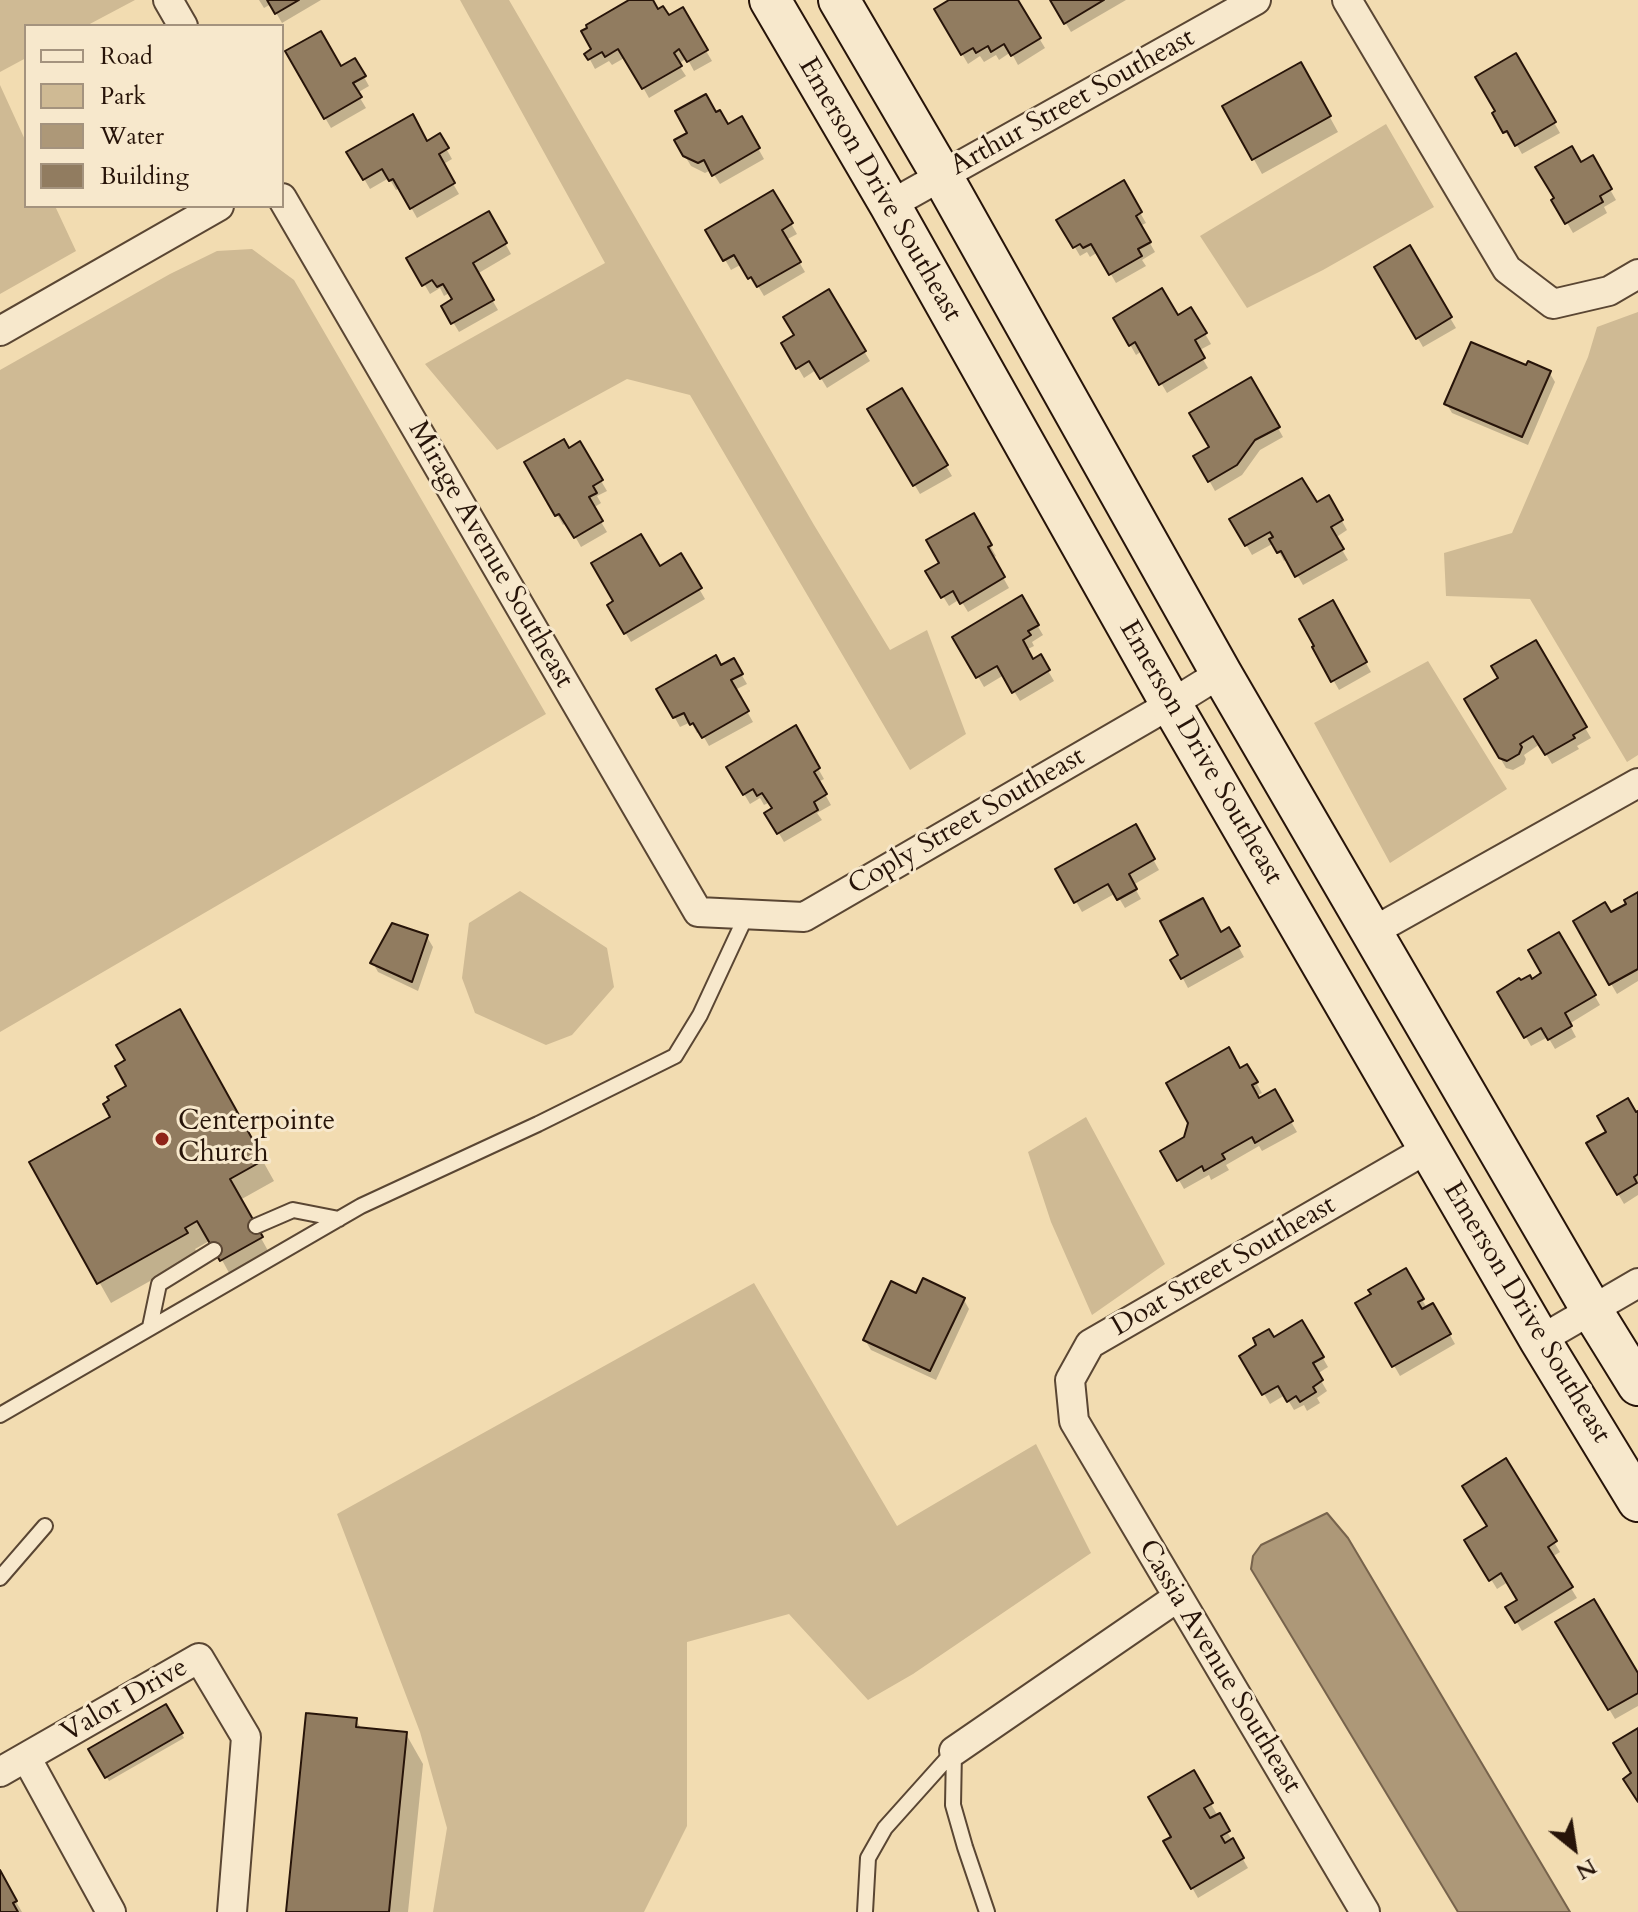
<!DOCTYPE html>
<style>
body{margin:0}
#map{position:relative;width:1638px;height:1912px;overflow:hidden;background:#f2dcb1;font-family:Cardo,serif}
canvas{display:block}
.legend{position:absolute;left:24px;top:24px;width:260px;height:184px;box-sizing:border-box;background:#f7e8cc;border:2px solid #a4937e;margin:0;padding:10px 14px;list-style:none;font-size:24px;color:#271409}
.legend li{display:flex;align-items:center;gap:16px;height:40px}
.legend b{width:40px;border:2px solid #a4937e}
.north{position:absolute;left:1534px;top:1808px;width:80px;height:80px;-webkit-text-stroke:6px #f7e8cc;paint-order:stroke;rotate:150deg;font-size:22px;font-weight:700;line-height:32px;text-align:center;color:#271409}
.north::after{content:'';display:block;margin:auto;width:28px;height:36px;background:#271409;clip-path:polygon(50% 0,100% 100%,50% 72%,0 100%)}
</style>
<div id="map">
<canvas width="1638" height="1912"></canvas>
<ul class="legend">
<li><b style="height:10px;background:#f7e8cc"></b>Road</li>
<li><b style="height:22px;background:#cfba94"></b>Park</li>
<li><b style="height:22px;background:#ad9878"></b>Water</li>
<li><b style="height:22px;background:#917c60"></b>Building</li>
</ul>
<div class="north">N</div>
</div>
<script>
const ctx = document.querySelector('canvas').getContext('2d');
ctx.lineJoin = 'round';
function fillPath(path, color) {
  ctx.fillStyle = color;
  ctx.fill(path, 'evenodd');
}
function shape(rows) {
  const path = new Path2D();
  for (const r of rows) {
    path.moveTo(r[0], r[1]);
    for (let i = 2; i < r.length; i += 2) path.lineTo(r[i], r[i + 1]);
  }
  return path;
}
function stroke(path, color, width, dash) {
  ctx.strokeStyle = color;
  ctx.lineWidth = width;
  ctx.lineCap = dash ? 'butt' : 'round';
  ctx.setLineDash(dash || []);
  ctx.stroke(path);
}
function drawText(font, color, halo, rows, align = 'center') {
  ctx.font = font + ' Cardo,serif';
  ctx.lineWidth = 6;
  ctx.setLineDash([]);
  ctx.textBaseline = 'middle';
  ctx.strokeStyle = halo;
  ctx.fillStyle = color;
  for (const [text, x, y, turn = 0] of rows) {
    ctx.save();
    ctx.translate(x, y);
    ctx.rotate((+turn || 0) * Math.PI / 180);
    ctx.textAlign = isNaN(turn) ? turn : align;
    if (halo) ctx.strokeText(text, 0, 0);
    ctx.fillText(text, 0, 0);
    ctx.restore();
  }
}
fillPath(shape([
 [0,0,135,0,86,26,26,26,26,58,0,72],
 [460,0,509,0,814,525,890,650,927,630,966,734,910,770,690,395,627,379,497,450,425,364,605,263],
 [0,85,26,142,26,206,55,206,76,251,0,294],
 [1386,124,1434,207,1323,270,1247,308,1200,236],
 [252,249,294,280,546,714,0,1032,0,370,170,274,217,251],
 [1638,312,1638,755,1627,762,1530,599,1446,596,1444,553,1512,533,1588,357,1597,327],
 [1428,661,1507,789,1390,863,1314,723],
 [520,891,607,948,614,987,572,1035,546,1045,475,1013,462,978,469,923],
 [1086,1117,1165,1264,1092,1315,1051,1222,1028,1152],
 [754,1283,897,1526,1036,1444,1091,1553,913,1674,868,1700,789,1614,687,1642,687,1826,644,1912,433,1912,447,1828,420,1732,337,1514]
]), '#cfba94');
const water = shape([
 [1327,1513,1348,1538,1570,1912,1458,1912,1251,1569,1253,1556,1261,1545,1327,1513]
]);
fillPath(water, '#ad9878');
stroke(water, '#77634c', 2);
fillPath(shape([
 [259,0,321,0,282,23,271,4,264,8],
 [633,0,650,0,657,12,668,18,682,10,712,61,694,71,687,58,678,64,686,76,649,98,626,57,612,65,609,61,595,69,587,54],
 [953,0,1016,0,1045,48,1018,65,1011,52,999,60,996,55,984,62,980,56,968,64,936,10],
 [1052,0,1126,0,1071,32],
 [287,52,341,69,355,61,369,86,357,93,366,108,331,128],
 [1516,56,1560,133,1522,154,1514,140,1511,141,1494,113],
 [1301,65,1338,132,1262,174,1225,107],
 [715,115,727,127,741,118,764,159,720,184,711,170,705,173,691,166,676,141],
 [439,136,452,159,442,165,459,194,417,218,400,188,396,190,389,178,370,189,349,153,427,143],
 [1592,158,1616,200,1604,207,1607,213,1573,233,1554,200,1580,164],
 [1123,183,1146,223,1140,226,1155,252,1142,260,1146,266,1116,283,1098,252,1090,257,1087,252,1080,256,1059,220],
 [773,192,797,234,786,240,805,272,764,296,758,286,756,288,742,264,731,270,708,230],
 [488,213,511,254,477,274,498,310,459,332,444,307,455,300,451,292,444,296,440,288,430,294,409,258],
 [1409,248,1456,328,1423,347,1377,267],
 [828,292,870,361,827,388,816,370,804,378,784,344,797,336],
 [1191,310,1211,344,1198,351,1208,368,1167,393,1142,351,1136,355,1115,318,1177,317],
 [1527,367,1549,372,1555,382,1528,445,1452,413,1446,403],
 [1251,380,1283,437,1260,450,1242,475,1215,491,1196,457,1212,448],
 [901,391,952,476,920,494,870,410],
 [579,444,607,491,597,496,601,503,593,508,607,532,581,547,567,522,563,525,527,463,568,451],
 [1329,498,1347,530,1335,538,1348,560,1303,585,1288,559,1284,561,1274,543,1252,555,1232,520,1316,505],
 [973,516,996,556,992,558,1009,588,968,612,960,599,949,606,928,572,942,564],
 [680,556,705,599,631,642,609,606,659,569],
 [1021,598,1043,635,1032,642,1034,646,1026,650,1033,661,1040,657,1054,681,1020,701,1004,675,984,687,955,637],
 [1332,603,1371,672,1339,690,1315,648],
 [1535,643,1591,738,1577,746,1579,749,1552,764,1540,744,1524,755,1526,759,1524,764,1513,770,1506,768,1466,699,1501,679],
 [733,660,747,684,735,690,753,722,709,746,701,732,697,733,691,722,680,727,659,689,721,667],
 [795,728,824,779,818,782,831,805,817,813,822,820,784,842,767,813,774,809,770,802,764,805,760,798,750,804,728,767],
 [1135,827,1159,870,1133,885,1141,899,1125,908,1116,893,1082,912,1058,870],
 [1638,894,1638,981,1617,994,1575,922,1610,915,1629,904],
 [1229,930,1244,957,1188,988,1173,960],
 [1559,935,1600,1005,1569,1024,1576,1037,1555,1049,1548,1037,1531,1046,1500,992,1531,981,1544,974],
 [427,937,433,947,418,991,378,972,373,963],
 [180,1012,274,1181,240,1200,272,1258,233,1280,211,1240,195,1249,198,1254,111,1303,32,1163,112,1118,129,1087],
 [1247,1066,1262,1093,1256,1096,1259,1100,1274,1092,1297,1132,1262,1151,1259,1146,1226,1165,1229,1170,1211,1180,1209,1175,1184,1189,1163,1152,1186,1139,1240,1070],
 [1638,1114,1638,1195,1624,1204,1589,1144],
 [1405,1271,1427,1308,1433,1305,1455,1344,1400,1376,1358,1303],
 [917,1295,964,1300,969,1309,936,1380,871,1350,865,1340],
 [1302,1322,1328,1367,1317,1374,1327,1391,1317,1398,1320,1403,1307,1411,1304,1405,1294,1410,1285,1395,1270,1404,1242,1356],
 [1505,1461,1560,1552,1552,1557,1577,1598,1522,1631,1508,1607,1520,1600,1508,1582,1497,1589,1467,1540,1490,1527],
 [1558,1623,1638,1676,1638,1706,1615,1719],
 [166,1707,184,1738,109,1781,91,1750],
 [356,1720,362,1730,406,1734,423,1764,408,1912,288,1912],
 [1193,1773,1248,1868,1198,1898,1166,1842,1174,1837],
 [0,1874,22,1912,0,1912]
]), '#0003');
const building = shape([
 [267,0,299,0,275,14,267,0],
 [629,0,653,0,658,9,663,6,669,15,683,7,708,50,687,62,679,49,674,53,682,66,642,89,618,49,605,57,602,52,588,60,584,54,591,49,581,31,587,28,586,25,629,0],
 [949,0,1018,0,1041,38,1011,56,1004,44,991,52,988,46,976,53,973,48,961,55,934,9,949,0],
 [1050,0,1104,0,1064,24,1050,0],
 [321,31,341,66,355,58,366,76,353,83,362,97,324,119,285,51,321,31],
 [1516,53,1556,122,1515,146,1507,131,1503,133,1492,113,1495,111,1475,77,1516,53],
 [1301,62,1331,116,1252,160,1222,106,1301,62],
 [706,94,716,112,720,110,728,124,742,116,760,148,712,176,704,160,698,163,683,156,674,140,687,133,675,111,706,94],
 [413,114,427,141,440,133,449,148,439,154,455,183,410,209,393,179,389,181,382,169,363,180,346,152,413,114],
 [1572,146,1581,162,1593,155,1612,189,1600,196,1603,202,1565,224,1551,200,1554,198,1535,167,1572,146],
 [1124,180,1142,212,1136,216,1151,242,1138,249,1142,256,1109,275,1091,244,1083,248,1080,244,1073,248,1056,220,1124,180],
 [773,190,793,223,782,230,801,262,757,287,751,277,748,279,734,255,723,261,705,230,773,190],
 [489,211,507,243,473,263,494,300,451,324,441,306,452,299,443,284,437,287,432,280,422,286,406,258,489,211],
 [1410,245,1452,317,1416,339,1374,267,1410,245],
 [1162,288,1178,315,1191,307,1207,333,1195,340,1205,358,1159,385,1135,342,1129,346,1113,318,1162,288],
 [829,289,866,351,820,379,809,361,796,369,781,343,794,335,783,317,829,289],
 [1471,342,1526,365,1528,361,1551,371,1522,437,1444,404,1471,342],
 [1251,377,1280,427,1255,440,1237,465,1208,482,1193,456,1209,447,1189,413,1251,377],
 [902,388,948,465,913,486,867,409,902,388],
 [564,439,569,448,580,441,603,480,593,486,597,493,589,497,603,521,574,538,559,514,555,516,524,462,564,439],
 [1302,478,1317,502,1329,495,1343,520,1331,527,1344,549,1295,577,1281,551,1277,553,1269,539,1273,537,1270,532,1245,546,1229,519,1302,478],
 [974,513,992,545,988,547,1005,577,960,604,953,591,941,598,925,571,939,563,926,540,974,513],
 [641,534,660,566,681,553,702,588,624,634,607,605,613,601,591,563,641,534],
 [1022,595,1039,625,1028,631,1031,635,1023,640,1033,659,1041,654,1050,670,1012,693,997,666,976,678,952,637,1022,595],
 [1333,600,1367,662,1331,682,1312,647,1314,646,1299,619,1333,600],
 [1536,640,1587,727,1573,735,1575,738,1545,755,1533,736,1520,744,1522,747,1519,754,1507,761,1499,758,1464,699,1498,678,1491,666,1536,640],
 [716,655,721,665,734,658,743,674,731,680,749,711,702,738,693,723,690,725,684,713,673,718,656,689,716,655],
 [796,725,820,768,814,772,827,794,814,802,818,810,777,834,764,813,772,808,762,793,757,796,753,789,743,795,726,767,796,725],
 [1136,824,1155,859,1129,874,1137,889,1117,900,1108,884,1074,903,1055,869,1136,824],
 [1638,892,1638,969,1609,985,1573,921,1605,902,1611,912,1626,904,1624,900,1638,892],
 [1203,898,1221,932,1229,927,1240,946,1181,979,1170,960,1178,955,1160,921,1203,898],
 [392,923,428,935,412,982,370,963,392,923],
 [1559,932,1596,995,1565,1013,1572,1026,1548,1040,1541,1028,1524,1038,1497,992,1519,978,1521,980,1530,975,1532,979,1541,973,1528,950,1559,932],
 [180,1009,264,1160,230,1179,263,1237,220,1261,197,1221,185,1228,188,1233,97,1284,29,1162,110,1117,103,1104,109,1100,107,1097,126,1086,115,1066,125,1060,116,1045,180,1009],
 [1229,1047,1240,1068,1247,1064,1258,1082,1252,1085,1259,1098,1275,1089,1293,1121,1255,1143,1252,1137,1222,1154,1225,1159,1204,1171,1202,1166,1177,1181,1160,1151,1184,1137,1188,1123,1166,1083,1229,1047],
 [1628,1098,1636,1112,1638,1111,1638,1174,1634,1177,1637,1183,1617,1195,1586,1143,1606,1132,1597,1116,1628,1098],
 [1406,1268,1424,1299,1418,1302,1422,1309,1433,1303,1451,1334,1392,1367,1355,1303,1371,1294,1368,1290,1406,1268],
 [923,1278,965,1298,930,1371,863,1340,891,1281,916,1293,923,1278],
 [1302,1320,1324,1357,1313,1363,1323,1380,1313,1387,1316,1392,1300,1402,1296,1396,1287,1402,1278,1386,1262,1395,1239,1356,1256,1345,1253,1338,1269,1329,1274,1337,1302,1320],
 [1506,1458,1557,1541,1548,1547,1573,1587,1515,1623,1505,1607,1517,1600,1501,1573,1489,1581,1464,1540,1487,1526,1462,1486,1506,1458],
 [1594,1599,1638,1673,1638,1693,1608,1710,1555,1622,1594,1599],
 [166,1704,183,1733,105,1778,88,1749,166,1704],
 [306,1713,357,1718,356,1727,407,1732,389,1912,286,1912,306,1713],
 [1638,1728,1638,1802,1623,1779,1631,1773,1613,1743,1638,1728],
 [1194,1770,1213,1803,1204,1808,1210,1818,1220,1813,1230,1831,1221,1836,1225,1843,1233,1838,1244,1858,1191,1889,1163,1841,1171,1837,1148,1797,1194,1770],
 [0,1870,17,1901,13,1903,18,1912,0,1912,0,1870]
]);
fillPath(building, '#917c60');
stroke(building, '#271409', 2);
const lane = shape([
 [256,1226,293,1210,339,1219],
 [150,1327,159,1284,214,1250],
 [0,1415,361,1206,538,1124,675,1056,700,1015,747,914],
 [0,1578,45,1526],
 [954,1751,953,1805,965,1847,987,1912],
 [865,1912,868,1858,885,1828,954,1751]
]);
const street = shape([
 [168,0,183,26],
 [1347,0,1507,269,1553,304,1609,291,1638,274],
 [282,198,698,912,804,917,1171,704,1221,673],
 [890,205,1256,0],
 [0,331,219,206],
 [1372,932,1638,783],
 [1540,1340,1638,1283],
 [954,1751,1178,1597],
 [26,1757,111,1912],
 [0,1772,199,1658,246,1737,232,1912],
 [1365,1912,1074,1421,1070,1380,1090,1344,1429,1148]
]);
const secondary = shape([
 [770,0,890,205,1171,704,1540,1340,1638,1501],
 [839,0,942,176,1221,673,1591,1309,1638,1385]
]);
stroke(lane, '#5a4633', 18);
stroke(street, '#5a4633', 32);
stroke(secondary, '#271409', 44);
stroke(lane, '#f7e8cc', 14);
stroke(street, '#f7e8cc', 28);
stroke(secondary, '#f7e8cc', 40);
for (const [x, y, r, color] of [
 [162,1139,8,"#8f2418"]
]) {
  const dot = new Path2D();
  dot.arc(x, y, r, 0, 2 * Math.PI);
  ctx.fillStyle = color;
  ctx.fill(dot);
  stroke(dot, '#f7e8cc', 3);
}
drawText('28px', '#271409', '#f7e8cc', [
 ["Arthur Street Southeast",1073,103,-29],
 ["Emerson Drive Southeast",879,190,60],
 ["Mirage Avenue Southeast",490,555,60],
 ["Emerson Drive Southeast",1200,753,60],
 ["Coply Street Southeast",967,822,-30],
 ["Doat Street Southeast",1224,1267,-30],
 ["Emerson Drive Southeast",1526,1313,59],
 ["Cassia Avenue Southeast",1219,1667,59],
 ["Valor Drive",125,1701,-30]
]);
drawText('28px', '#271409', '#f7e8cc', [
 ["Centerpointe",178,1123],
 ["Church",178,1155]
], 'left');
</script>
